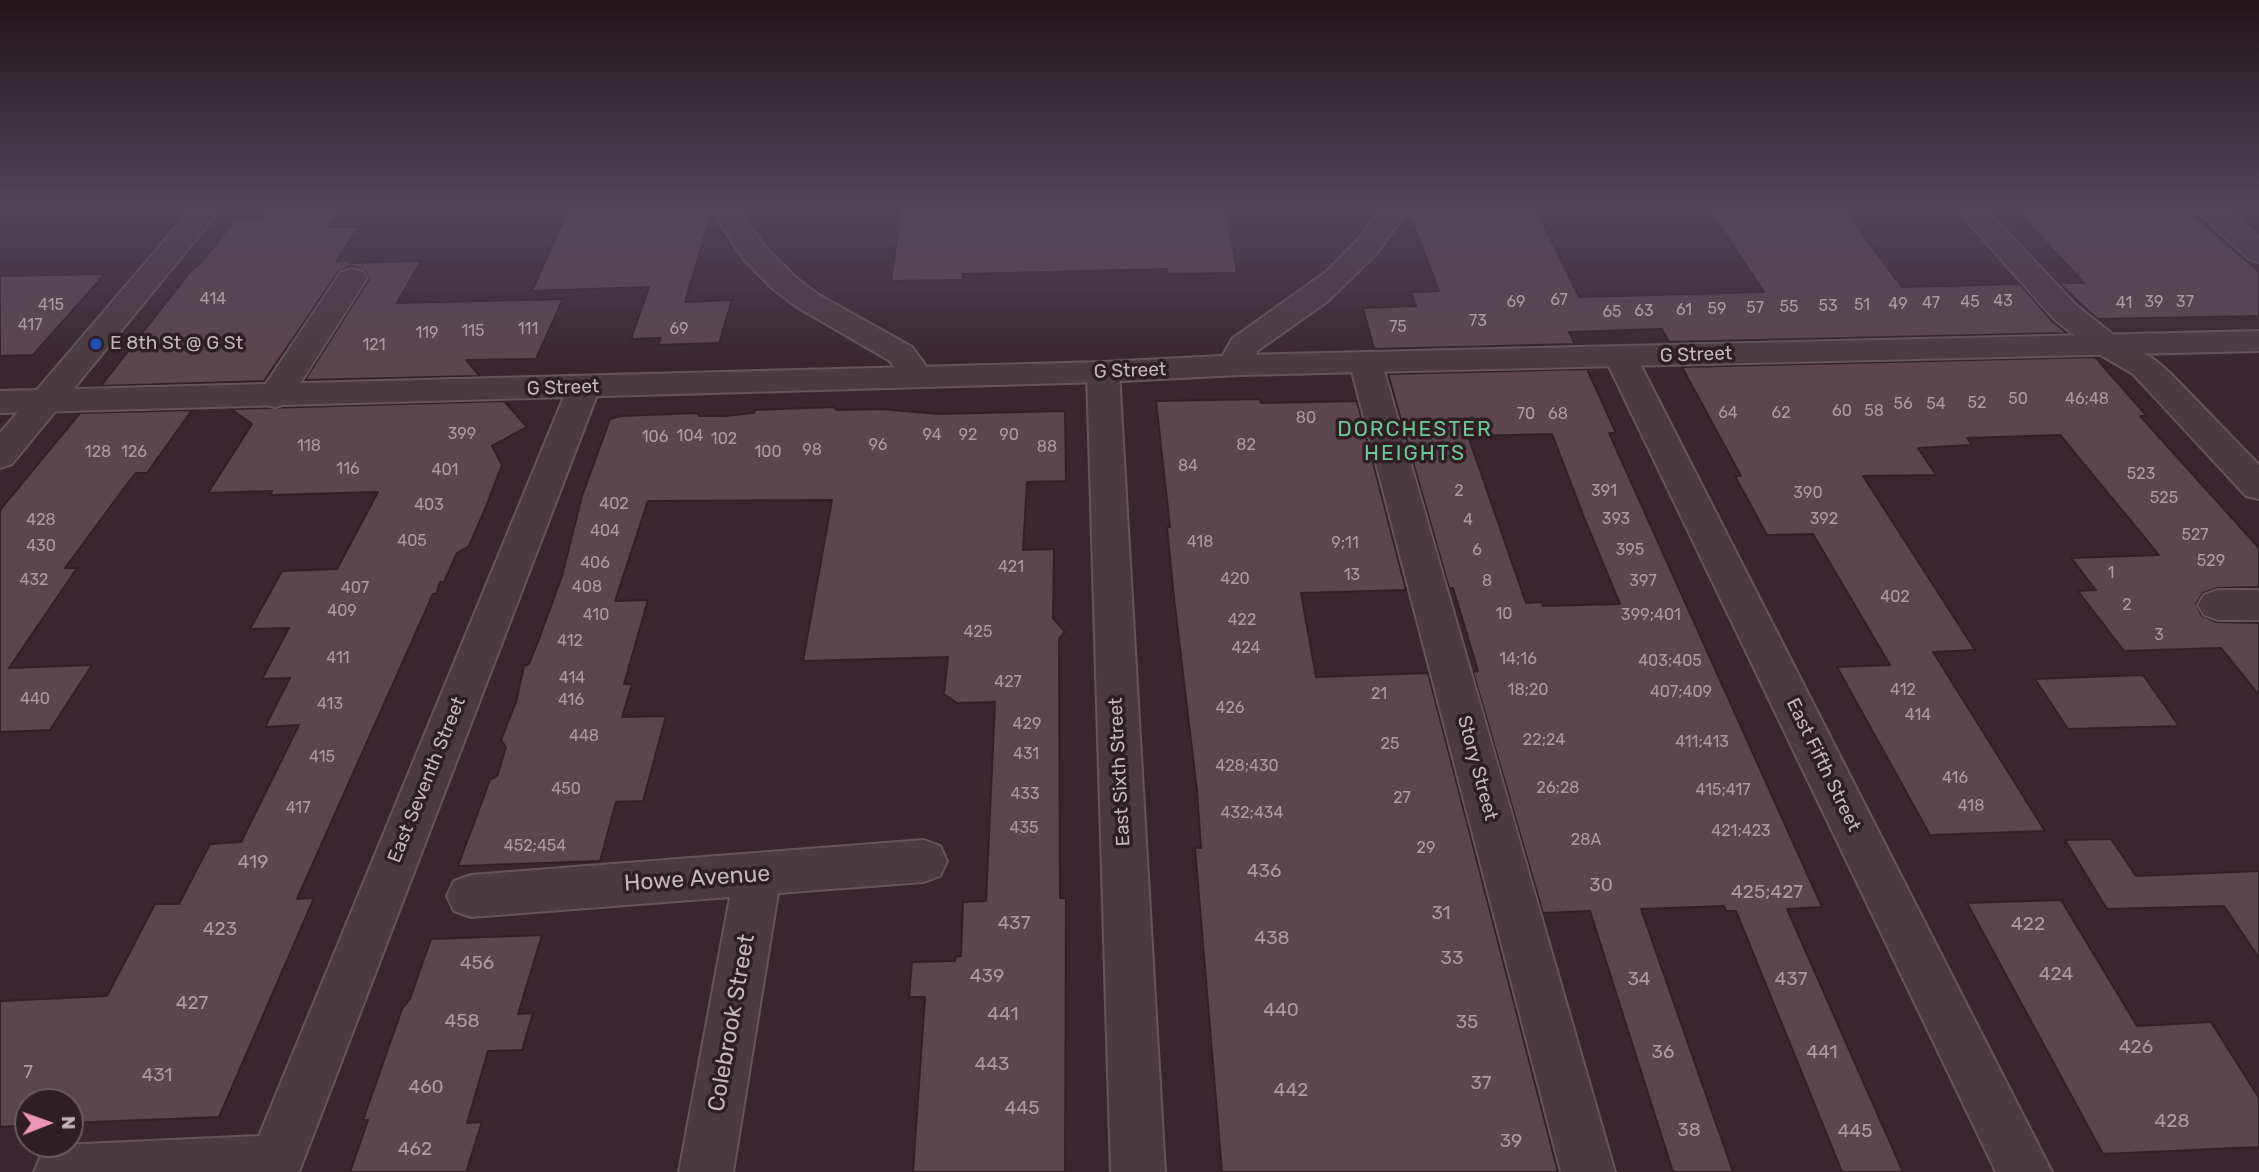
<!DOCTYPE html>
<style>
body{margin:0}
#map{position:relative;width:2259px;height:1172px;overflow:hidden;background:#3a262e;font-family:Rubik,sans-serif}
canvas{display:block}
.north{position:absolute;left:14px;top:1088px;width:70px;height:70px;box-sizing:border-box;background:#2f1f25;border:2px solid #6b5b61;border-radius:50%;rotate:89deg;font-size:19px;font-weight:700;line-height:28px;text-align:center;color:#c6b6bb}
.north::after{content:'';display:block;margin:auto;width:24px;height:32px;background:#eb96b5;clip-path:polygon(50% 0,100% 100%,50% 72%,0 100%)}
</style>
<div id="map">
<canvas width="2259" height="1172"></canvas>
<div class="north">N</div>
</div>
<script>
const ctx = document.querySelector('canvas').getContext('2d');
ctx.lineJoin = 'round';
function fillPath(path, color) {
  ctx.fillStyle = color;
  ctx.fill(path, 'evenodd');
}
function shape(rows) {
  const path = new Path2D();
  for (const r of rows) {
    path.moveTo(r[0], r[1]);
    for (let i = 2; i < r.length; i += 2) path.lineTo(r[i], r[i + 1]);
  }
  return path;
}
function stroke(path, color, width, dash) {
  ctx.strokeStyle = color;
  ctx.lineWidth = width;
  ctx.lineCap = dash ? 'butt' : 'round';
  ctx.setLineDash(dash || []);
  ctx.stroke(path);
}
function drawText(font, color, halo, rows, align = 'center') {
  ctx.font = font + ' Rubik,sans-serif';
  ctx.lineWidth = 7;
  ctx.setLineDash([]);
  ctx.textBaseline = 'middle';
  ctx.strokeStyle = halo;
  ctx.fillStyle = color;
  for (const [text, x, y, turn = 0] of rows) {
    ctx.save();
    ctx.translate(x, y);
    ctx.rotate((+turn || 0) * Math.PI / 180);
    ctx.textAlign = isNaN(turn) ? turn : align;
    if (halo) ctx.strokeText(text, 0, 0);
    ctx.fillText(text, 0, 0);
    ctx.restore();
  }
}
const building = shape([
 [271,205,345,205,330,227,359,227,336,261,351,260,349,263,421,261,397,303,563,299,536,359,466,360,480,376,305,380,369,279,365,271,351,266,339,271,264,381,101,386,190,272,200,264,235,220,260,219,271,205],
 [570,205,705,205,711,215,685,302,732,300,719,343,658,345,661,338,631,339,649,287,532,291,570,205],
 [902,205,1226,205,1237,273,1168,274,1167,269,963,274,963,280,891,281,902,205],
 [1414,205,1534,205,1579,297,1764,292,1706,205,1841,205,1902,287,2020,284,2052,321,2067,333,1669,342,1662,329,1569,332,1575,344,1374,349,1363,308,1416,306,1411,292,1439,291,1409,212,1414,205],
 [2011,205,2182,205,2259,272,2259,316,2097,319,2059,283,2084,283,2011,205],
 [105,274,33,355,0,356,0,276,105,274],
 [2095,357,2147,416,2140,416,2259,548,2259,587,2217,588,2203,593,2196,604,2202,616,2217,622,2259,623,2259,695,2221,648,2124,651,2078,591,2096,590,2071,558,2159,555,2060,435,1967,438,1972,445,1918,448,1936,475,1863,476,1975,650,1933,652,2045,831,1930,835,1837,667,1890,665,1813,534,1767,535,1735,476,1741,476,1682,367,2095,357],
 [1587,369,1616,433,1609,433,1822,907,1787,909,1903,1172,1842,1172,1736,911,1726,911,1724,906,1641,909,1733,1172,1673,1172,1590,911,1543,913,1473,672,1478,671,1453,588,1449,588,1388,374,1587,369],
 [1552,434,1585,520,1620,604,1543,606,1541,602,1526,603,1468,436,1552,434],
 [1260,399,1261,403,1357,401,1406,590,1301,593,1316,677,1428,673,1558,1172,1222,1172,1195,848,1201,848,1197,791,1174,598,1167,527,1170,527,1156,401,1260,399],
 [504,401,527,427,492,446,502,465,485,509,469,546,457,553,444,582,440,582,436,594,433,594,297,899,314,898,219,1117,70,1123,70,1102,28,1102,28,1125,0,1127,0,1001,107,996,155,904,179,904,210,844,241,842,299,725,265,727,290,678,262,679,289,628,250,629,282,571,337,569,378,492,270,495,272,491,208,493,252,424,231,409,504,401],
 [833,407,837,410,881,409,938,414,1065,411,1066,481,1027,482,1023,550,1054,549,1053,618,1065,632,1059,639,1060,898,1066,898,1065,1172,913,1172,925,997,909,997,912,962,955,961,956,957,961,956,963,902,986,901,995,702,957,703,944,694,948,657,803,661,832,500,648,501,615,601,648,600,624,684,632,684,622,717,666,716,643,801,616,802,600,861,458,866,490,780,497,776,501,764,506,747,501,740,516,702,524,666,529,664,539,639,562,576,582,496,610,419,621,416,697,413,700,416,725,416,754,413,755,410,833,407],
 [192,410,147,473,136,473,127,484,65,568,77,568,9,668,92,665,50,730,0,732,0,510,80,413,192,410],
 [2143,675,2179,726,2068,729,2035,679,2143,675],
 [2111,839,2136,876,2259,871,2259,958,2224,906,2107,909,2065,840,2111,839],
 [2061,900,2137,1026,2211,1022,2259,1098,2259,1147,2103,1154,1967,903,2061,900],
 [542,935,518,1014,533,1013,522,1050,488,1051,467,1123,482,1122,466,1172,350,1172,368,1120,363,1120,402,1009,410,999,431,939,542,935]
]);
fillPath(building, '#5c464e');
stroke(building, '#312127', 2);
const minor = shape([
 [195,205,224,205,12,464,0,468,0,433,195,205],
 [708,205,736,205,764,246,795,277,819,295,912,347,934,377,930,384,918,387,906,384,890,361,797,307,773,289,743,258,708,205],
 [1383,205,1411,205,1377,253,1328,301,1257,351,1256,365,1251,372,1240,375,1229,372,1224,365,1223,355,1232,339,1326,272,1357,241,1383,205],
 [1953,205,1982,205,2076,305,2116,337,2155,360,2170,373,2259,465,2259,499,2246,496,2133,374,2094,351,2054,319,1953,205],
 [2190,205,2221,205,2259,238,2259,262,2249,259,2190,205],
 [352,269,363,272,367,278,287,404,275,407,263,404,258,396,263,388,341,272,352,269],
 [1621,348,1632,351,1637,358,2052,1172,1996,1172,1605,358,1610,351,1621,348],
 [1366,354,1377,357,1382,364,1615,1172,1561,1172,1350,364,1355,357,1366,354],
 [1103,362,1115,365,1119,372,1165,1172,1111,1172,1087,372,1091,365,1103,362],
 [584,377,596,380,600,387,299,1172,34,1172,42,1153,61,1145,259,1136,568,387,572,380,584,377],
 [2218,590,2259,590,2259,620,2218,620,2204,615,2198,605,2204,595,2218,590],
 [924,840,940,846,947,861,940,876,924,882,778,893,733,1172,679,1172,730,897,471,917,454,911,447,896,454,881,471,875,924,840]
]);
const tertiary = shape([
 [2259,331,2259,351,1240,375,1103,382,0,413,0,391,1103,362,1240,355,2259,331]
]);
stroke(minor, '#65555b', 4);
stroke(tertiary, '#65555b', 4);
fillPath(minor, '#4b3a40');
fillPath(tertiary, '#4b3a40');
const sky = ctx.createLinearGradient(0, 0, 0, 369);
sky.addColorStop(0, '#201519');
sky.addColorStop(0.56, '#4f4757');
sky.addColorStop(1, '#4f475700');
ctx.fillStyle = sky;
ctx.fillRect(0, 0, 2259, 369);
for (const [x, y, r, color] of [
 [96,344,7,"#1a4fb4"]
]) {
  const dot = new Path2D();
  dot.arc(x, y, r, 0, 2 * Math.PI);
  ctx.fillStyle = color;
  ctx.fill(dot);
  stroke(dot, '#2f1f25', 2.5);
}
drawText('16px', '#ac9aa0', null, [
 ["414",213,299],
 ["67",1559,300],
 ["43",2003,301],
 ["69",1516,302],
 ["45",1970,302],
 ["39",2154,302],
 ["37",2185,302],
 ["47",1931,303],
 ["41",2124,303],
 ["49",1898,304],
 ["415",51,305],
 ["51",1862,305],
 ["53",1828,306],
 ["55",1789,307],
 ["57",1755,308],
 ["59",1717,309],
 ["61",1684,310],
 ["63",1644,311],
 ["65",1612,312],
 ["73",1478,321],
 ["417",30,325],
 ["75",1398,327],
 ["111",528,329],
 ["69",679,329],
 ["115",473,331],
 ["119",427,333],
 ["121",374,345],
 ["50",2018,399],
 ["46;48",2087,399],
 ["52",1977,403],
 ["56",1903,404],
 ["54",1936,404],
 ["60",1842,411],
 ["58",1874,411],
 ["64",1728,413],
 ["62",1781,413],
 ["70",1526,414],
 ["68",1558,414],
 ["80",1306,418],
 ["399",462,434],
 ["94",932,435],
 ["92",968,435],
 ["90",1009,435],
 ["104",690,436],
 ["106",655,437],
 ["102",724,439],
 ["96",878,445],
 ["82",1246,445],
 ["118",309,446],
 ["88",1047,447],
 ["98",812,450],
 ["128",98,452],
 ["126",134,452],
 ["100",768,452],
 ["84",1188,466],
 ["116",348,469],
 ["401",445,470],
 ["523",2141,474],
 ["2",1459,491],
 ["391",1604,491],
 ["390",1808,493],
 ["525",2164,498],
 ["402",614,504],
 ["403",429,505],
 ["393",1616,519],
 ["392",1824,519],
 ["428",41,520],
 ["4",1468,520],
 ["404",605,531],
 ["527",2195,535],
 ["405",412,541],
 ["418",1200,542],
 ["9;11",1345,543],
 ["430",41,546],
 ["6",1477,550],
 ["395",1630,550],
 ["529",2211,561],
 ["406",595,563],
 ["421",1011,567],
 ["1",2111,573],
 ["13",1352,575],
 ["420",1235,579],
 ["432",34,580],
 ["8",1487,581],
 ["397",1643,581],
 ["408",587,587],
 ["407",355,588],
 ["402",1895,597],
 ["2",2127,605],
 ["409",342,611],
 ["10",1504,614],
 ["410",596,615],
 ["399;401",1651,615],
 ["422",1242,620],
 ["425",978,632],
 ["3",2159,635],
 ["412",570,641],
 ["424",1246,648],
 ["411",338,658],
 ["14;16",1518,659],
 ["403;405",1670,661],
 ["414",572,678],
 ["427",1008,682],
 ["18;20",1528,690],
 ["412",1903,690],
 ["407;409",1681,692],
 ["21",1379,694],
 ["440",35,699],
 ["416",571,700],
 ["413",330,704],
 ["426",1230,708],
 ["414",1918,715],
 ["429",1027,724],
 ["448",584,736],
 ["22;24",1544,740],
 ["411;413",1702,742],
 ["25",1390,744],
 ["431",1026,754],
 ["415",322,757],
 ["428;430",1247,766],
 ["416",1955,778],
 ["26;28",1558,788],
 ["450",566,789],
 ["415;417",1723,790],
 ["433",1025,794],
 ["27",1402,798],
 ["418",1971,806],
 ["417",298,808],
 ["432;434",1252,813],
 ["435",1024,828],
 ["421;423",1741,831],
 ["28A",1586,840],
 ["452;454",535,846],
 ["29",1426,848]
]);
drawText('19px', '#c6b6bb', '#2f1f25', [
 ["E 8th St @ G St",110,344]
], 'left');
drawText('19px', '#c6b6bb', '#2f1f25', [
 ["G Street",1696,355,-2],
 ["G Street",1130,371,-2],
 ["G Street",563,388,-2],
 ["East Fifth Street",1823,765,64],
 ["Story Street",1477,768,75],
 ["East Sixth Street",1120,772,-93],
 ["East Seventh Street",427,780,-68]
]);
drawText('19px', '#ac9aa0', null, [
 ["419",253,863],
 ["436",1264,872],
 ["30",1601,886],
 ["425;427",1767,893],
 ["31",1441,914],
 ["437",1014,924],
 ["422",2028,925],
 ["423",220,930],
 ["438",1272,939],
 ["33",1452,959],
 ["456",477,964],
 ["424",2056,975],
 ["439",987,977],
 ["34",1639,980],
 ["437",1791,980],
 ["427",192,1004],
 ["440",1281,1011],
 ["441",1003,1015],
 ["458",462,1022],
 ["35",1467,1023],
 ["426",2136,1048],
 ["36",1663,1053],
 ["441",1822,1053],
 ["443",992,1065],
 ["7",28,1073],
 ["431",157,1076],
 ["37",1481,1084],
 ["460",426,1088],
 ["442",1291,1091],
 ["445",1022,1109],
 ["428",2172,1122],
 ["38",1689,1131],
 ["445",1855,1132],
 ["39",1511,1142],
 ["462",415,1150]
]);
ctx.letterSpacing = '2px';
drawText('21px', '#6fc797', '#2f1f25', [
 ["DORCHESTER",1415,430],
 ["HEIGHTS",1415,454]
]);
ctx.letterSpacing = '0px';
drawText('23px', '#c6b6bb', '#2f1f25', [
 ["Howe Avenue",697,879,-4],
 ["Colebrook Street",732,1023,-80]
]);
</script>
